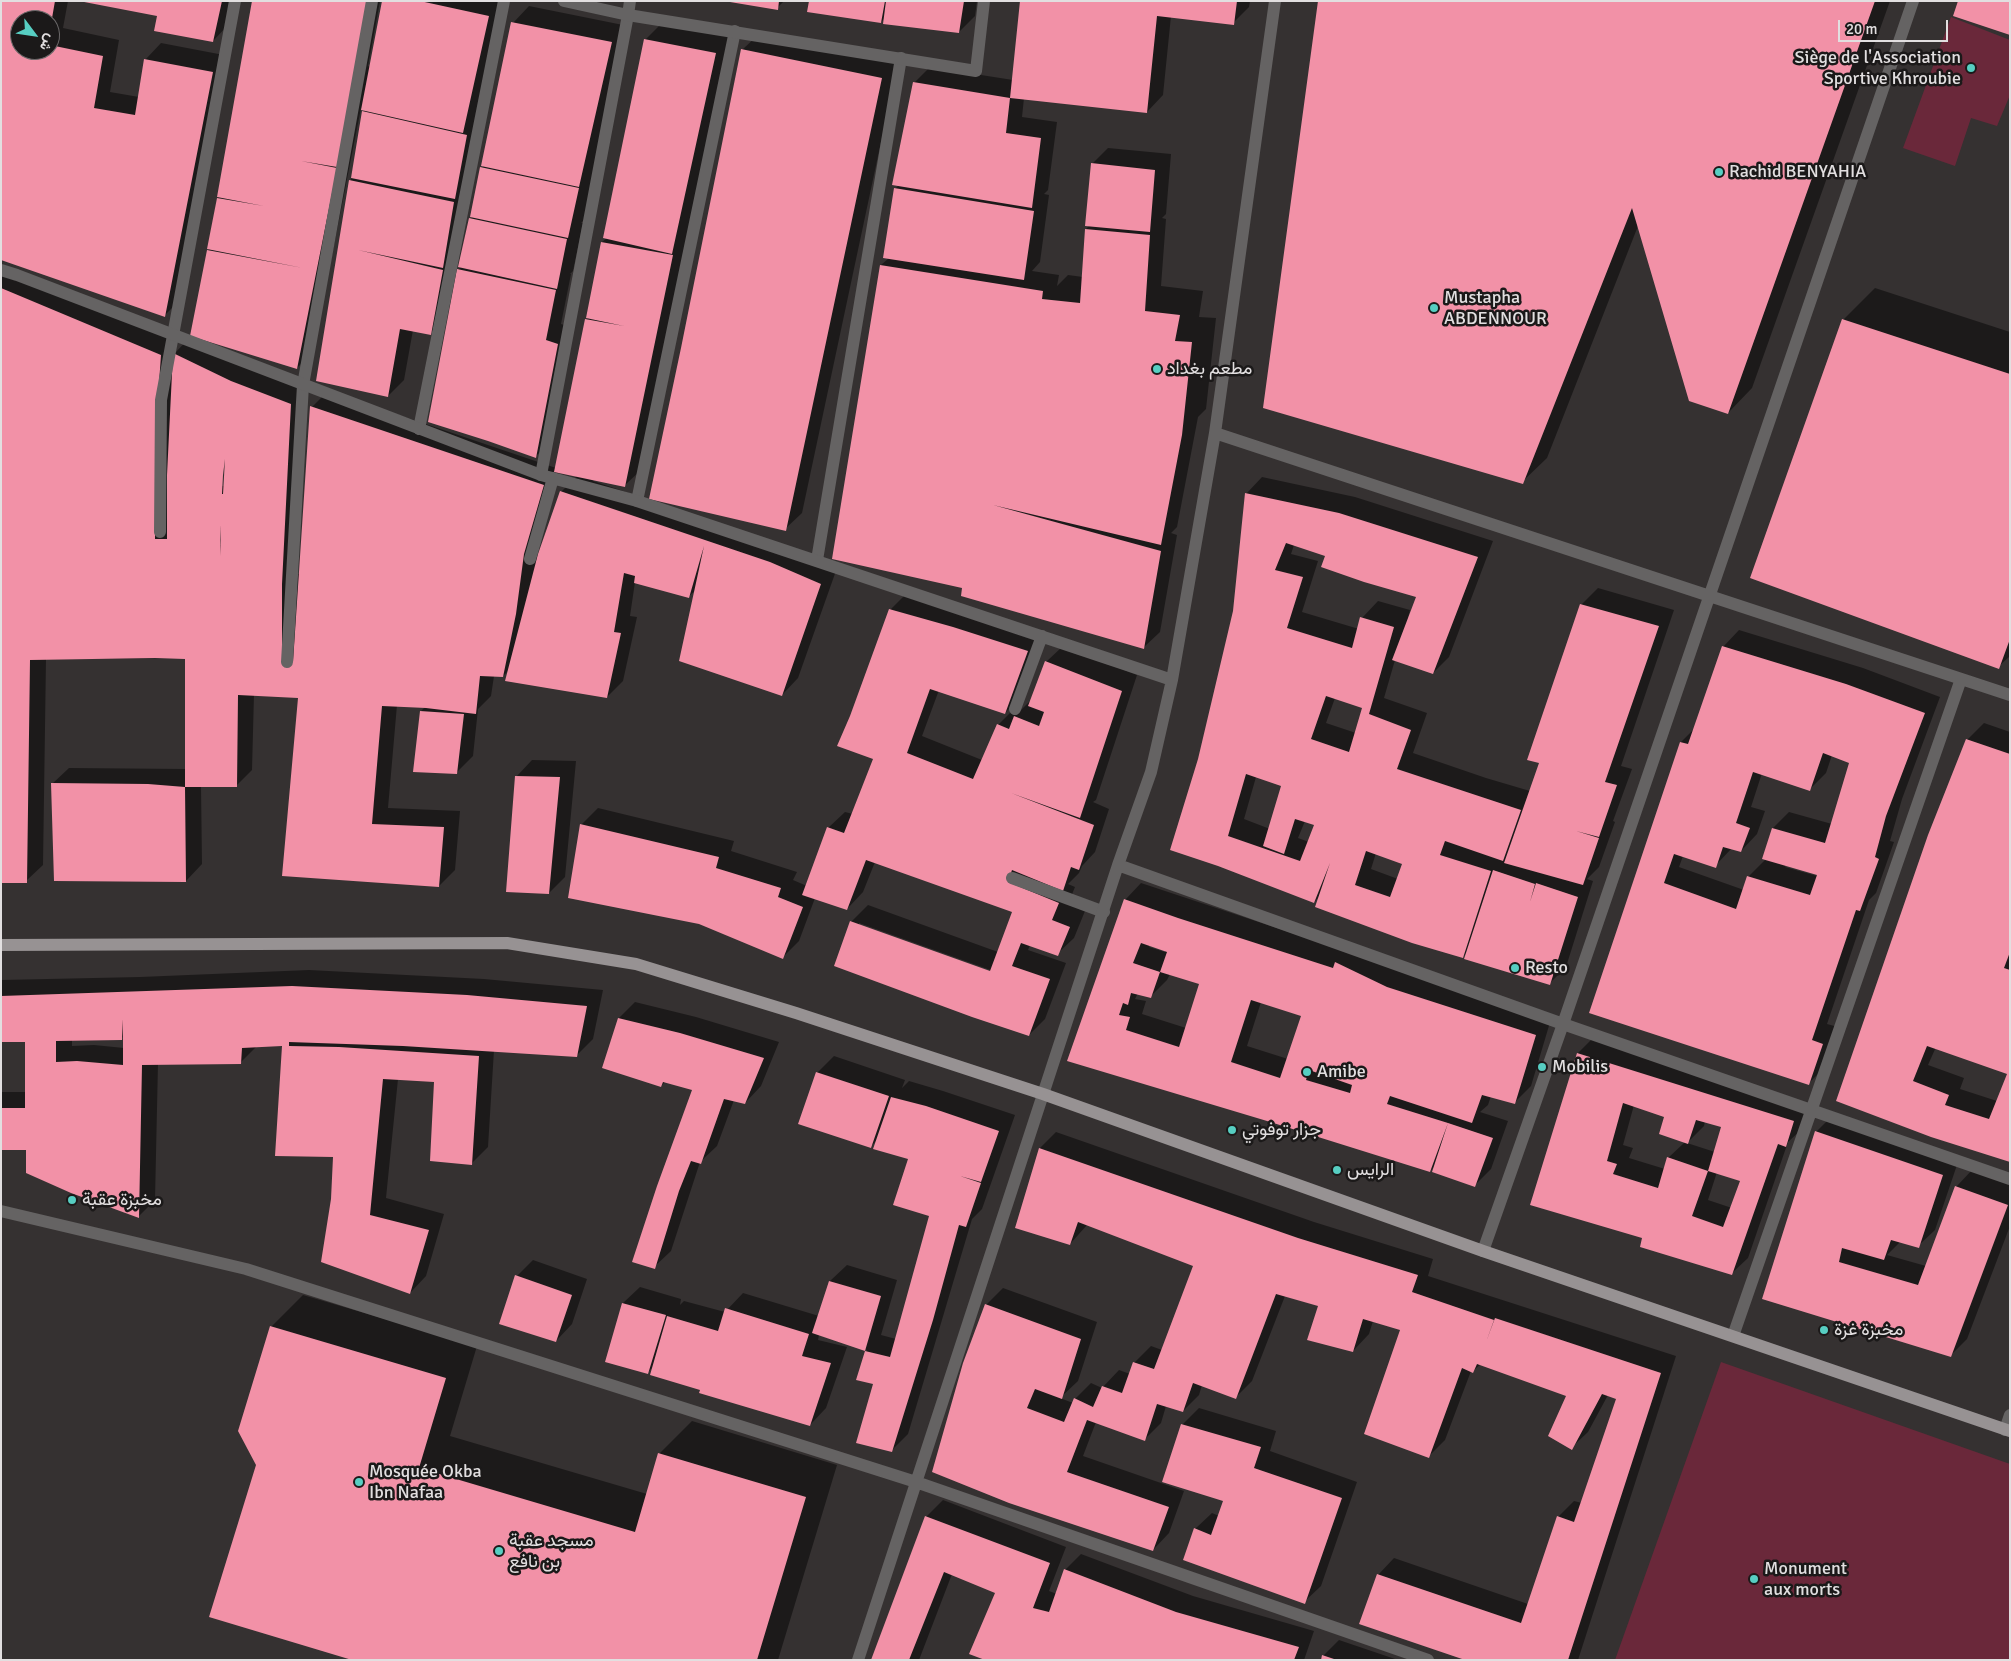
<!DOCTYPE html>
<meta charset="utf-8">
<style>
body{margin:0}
#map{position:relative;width:2011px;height:1661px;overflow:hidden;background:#353131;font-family:Signika,Vazirmatn,sans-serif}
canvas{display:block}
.frame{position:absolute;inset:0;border:2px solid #e2dfe0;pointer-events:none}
.north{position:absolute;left:10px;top:10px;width:50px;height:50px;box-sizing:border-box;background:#1b1919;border:1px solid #6b6869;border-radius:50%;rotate:121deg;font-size:14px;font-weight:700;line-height:20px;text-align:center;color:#e2dfe0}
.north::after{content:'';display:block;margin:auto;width:18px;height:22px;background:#57cec2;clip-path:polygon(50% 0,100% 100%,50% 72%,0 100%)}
.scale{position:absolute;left:1838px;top:20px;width:110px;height:22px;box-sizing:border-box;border:2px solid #e2dfe0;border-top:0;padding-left:6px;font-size:15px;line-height:18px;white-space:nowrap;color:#e2dfe0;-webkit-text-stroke:4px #1b1919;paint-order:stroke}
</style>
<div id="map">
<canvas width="2011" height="1661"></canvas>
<div class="frame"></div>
<div class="north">ش</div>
<div class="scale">20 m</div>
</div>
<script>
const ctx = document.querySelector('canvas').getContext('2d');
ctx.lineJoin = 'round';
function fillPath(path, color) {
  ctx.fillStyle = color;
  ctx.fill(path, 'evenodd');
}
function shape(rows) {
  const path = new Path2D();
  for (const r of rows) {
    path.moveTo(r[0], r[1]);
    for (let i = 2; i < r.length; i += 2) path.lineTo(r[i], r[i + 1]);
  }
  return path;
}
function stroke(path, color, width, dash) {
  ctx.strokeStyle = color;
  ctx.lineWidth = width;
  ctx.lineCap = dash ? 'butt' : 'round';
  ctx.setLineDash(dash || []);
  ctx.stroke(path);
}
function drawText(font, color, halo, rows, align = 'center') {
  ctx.font = font + ' Signika,Vazirmatn,sans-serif';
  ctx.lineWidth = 5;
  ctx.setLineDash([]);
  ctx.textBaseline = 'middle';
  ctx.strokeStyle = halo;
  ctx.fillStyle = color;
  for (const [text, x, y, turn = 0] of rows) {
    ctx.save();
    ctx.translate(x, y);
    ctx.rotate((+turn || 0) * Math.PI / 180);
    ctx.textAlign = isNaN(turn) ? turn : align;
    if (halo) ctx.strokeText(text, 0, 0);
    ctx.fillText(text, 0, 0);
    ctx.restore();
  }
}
fillPath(shape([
 [1951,17,2010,40,2010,95,1997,126,1971,118,1955,166,1903,148],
 [1721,1362,2010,1464,2010,1660,1615,1660]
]), '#6a283a');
fillPath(shape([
 [1,1,68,1,63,28,119,40,110,92,139,97,145,60,161,43,229,56,181,299,164,316,1,259],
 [20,20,50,20,50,50,20,50],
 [85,1,234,1,229,24,213,41,158,15],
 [254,1,380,1,368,66,370,67,383,1,504,1,447,317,430,333,413,330,404,380,388,396,318,380,351,180,363,112,365,109,361,108,313,352,297,368,208,250,210,248,208,248],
 [729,1,784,1,777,8],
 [810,1,977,1,975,16,959,32,885,18,881,22],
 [1021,1,1250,1,1249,7,1233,23,1171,16,1163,95,1147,112,1024,98,1022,117,1057,122,1048,190,1044,194,1049,195,1040,262,1032,271,1059,275,1057,286,1068,275,1083,277,1086,229,1090,225,1092,164,1108,148,1171,154,1166,214,1162,218,1166,219,1161,286,1203,291,1199,317,1216,318,1206,409,1198,417,1177,527,1171,533,1177,535,1160,632,1143,648,963,587,881,265,889,258,895,189,899,185,914,83,930,67,1013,80],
 [1319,1,1890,1,1752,388,1728,413,1638,226,1547,458,1522,482],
 [529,6,628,26,584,220,581,223,583,223,573,271,570,274,571,274,561,324,574,328,551,441,535,457,458,270,461,267,470,219,473,216,482,168,484,165,513,23],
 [661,24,732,37,641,470,624,486,594,480,593,481,650,500,682,349,742,50,759,34,898,62,802,513,785,529,650,498,650,500,837,568,798,678,782,695,697,589,689,596,635,582,630,616,637,617,623,681,607,697,510,669,503,676,494,676,491,696,478,709,473,756,456,773,421,711,426,706,397,705,388,808,460,811,455,870,439,886,283,875,300,696,254,694,252,770,236,786,201,786,202,864,186,881,52,784,69,768,187,769,186,658,46,659,43,865,26,881,1,882,1,268,177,338,176,352,190,337,307,387,298,574,300,574,312,407,328,391,556,468,586,320,589,317,602,242,607,238,645,40],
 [225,461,226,461,224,486,221,486],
 [558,472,577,476,561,492,537,557,540,537],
 [220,529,222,529,222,545,218,545],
 [1875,288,2010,332,2010,656,1998,667,1843,320],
 [1262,477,1355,497,1493,541,1449,657,1433,673,1395,660,1384,698,1427,713,1413,753,1486,778,1530,791,1541,762,1581,605,1598,588,1674,610,1621,766,1632,769,1613,821,1615,822,1599,867,1587,879,1593,881,1566,967,1550,983,1467,952,1463,957,1320,896,1314,902,1218,865,1199,759,1235,612,1246,494],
 [1294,545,1326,555,1418,596,1410,618,1408,618,1410,610,1378,601,1362,618,1359,629,1302,612,1318,561,1291,554],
 [1335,698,1364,707,1356,733,1326,723],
 [1256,777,1283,785,1270,829,1244,819],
 [1305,821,1316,824,1309,842,1298,838],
 [1376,853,1404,863,1398,879,1371,869],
 [906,594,1043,635,1021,696,1005,713,939,690,922,736,982,760,998,725,1014,709,1020,711,1031,700,1046,662,1063,646,1137,675,1096,800,1093,802,1109,809,1095,852,1082,866,1079,873,1068,884,1075,887,1068,904,1085,911,1074,938,1057,954,1030,945,1028,950,1066,963,1045,1019,1029,1035,851,922,868,905,998,952,1013,911,875,862,863,892,847,909,815,898,799,941,783,957,581,825,598,808,734,841,731,851,797,872,793,880,807,886,828,828,845,812,853,814,874,758,851,717,890,610],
 [859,923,996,972,995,974,859,925],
 [1739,630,1863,668,1940,697,1902,799,1890,841,1894,842,1876,893,1869,900,1827,1024,1838,1027,1825,1067,1809,1083,1591,1012,1681,742,1694,729,1723,647],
 [1832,755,1851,762,1832,824,1789,812,1773,828,1764,858,1766,859,1748,877,1744,890,1679,867,1683,856,1715,866,1732,848,1741,851,1757,834,1765,811,1751,807,1762,773,1810,789,1826,773],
 [1786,865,1819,874,1817,876,1785,867],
 [1984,723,2010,732,2010,1161,1838,1100,1967,740],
 [1936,1047,2008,1073,1997,1101,1960,1089,1964,1078,1928,1065],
 [532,760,576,761,565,877,549,893,516,777],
 [1141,883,1551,1019,1531,1086,1515,1102,1491,1096,1488,1105,1480,1112,1508,1121,1491,1169,1475,1185,1436,1165,1430,1171,1291,1127,1068,1060,1125,900],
 [1150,944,1165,950,1165,952,1149,947],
 [1170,974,1201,983,1186,1028,1142,1014,1146,1001,1135,999,1138,993,1151,996,1167,980],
 [1261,1002,1302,1015,1288,1059,1247,1046],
 [309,970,484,979,603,990,593,1039,577,1055,494,1050,488,1147,471,1164,435,1081,398,1079,386,1198,444,1214,426,1276,410,1293,332,1199,334,1155,283,1045,257,1046,241,1062,158,1063,155,1200,139,1216,27,1149,1,1149,1,1092,26,1092,26,1041,1,1041,1,980,140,977],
 [123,1037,124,1048,94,1045,72,1046,72,1040,121,1039],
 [635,1002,696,1017,779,1042,761,1086,745,1103,734,1100,717,1146,700,1162,671,1251,654,1267,694,1089,665,1082,661,1086,619,1018],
 [1594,1037,1809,1105,1802,1129,1788,1142,1748,1258,1731,1274,1644,1237,1532,1204,1578,1053],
 [1634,1105,1666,1116,1685,1142,1668,1158,1665,1169,1629,1158,1633,1148,1623,1145],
 [1705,1121,1723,1127,1715,1152,1687,1143,1704,1126],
 [1717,1172,1742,1180,1732,1208,1708,1200],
 [834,1056,905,1080,902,1088,909,1081,943,1091,1015,1115,982,1209,972,1219,908,1434,892,1450,875,1383,858,1379,867,1350,819,1335,818,1340,847,1347,826,1408,810,1425,702,1389,653,1367,648,1372,623,1303,640,1287,681,1299,680,1305,684,1301,725,1312,743,1293,819,1316,830,1281,847,1265,897,1280,881,1335,896,1339,931,1216,910,1159,878,1139,871,1146,817,1073],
 [1832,1116,1959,1159,1935,1230,1918,1246,1900,1242,1887,1255,1926,1266,1956,1187,1972,1170,2010,1184,2010,1226,1967,1339,1951,1355,1763,1298,1816,1132],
 [1056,1132,1314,1222,1433,1259,1428,1276,1676,1356,1578,1660,1469,1660,1378,1575,1394,1558,1528,1604,1558,1517,1574,1501,1582,1503,1618,1399,1608,1395,1588,1432,1571,1448,1567,1395,1481,1364,1473,1371,1471,1371,1445,1440,1429,1456,1402,1329,1373,1321,1369,1334,1353,1351,1320,1306,1285,1296,1252,1381,1236,1397,1202,1385,1199,1395,1183,1411,1166,1406,1161,1423,1144,1440,1096,1422,1083,1456,1184,1491,1169,1533,1153,1550,1010,1502,986,1305,1003,1288,1097,1322,1078,1381,1060,1398,1073,1403,1075,1399,1091,1383,1102,1388,1119,1370,1130,1374,1134,1363,1151,1346,1162,1350,1195,1265,1087,1225,1070,1244,1040,1148],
 [533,1260,587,1279,572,1324,556,1341,517,1276],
 [303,1295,477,1346,450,1436,647,1494,660,1453,692,1421,837,1465,778,1660,356,1660,257,1465,271,1327],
 [1199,1408,1276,1431,1270,1451,1357,1482,1321,1586,1304,1602,1195,1529,1212,1513,1219,1516,1225,1501,1182,1425],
 [943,1500,1066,1547,1049,1591,1057,1594,1065,1570,1081,1554,1193,1596,1314,1631,1304,1660,989,1660,997,1592,952,1574,919,1660,873,1660,926,1517],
 [1339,1640,1398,1660,1322,1660,1323,1656]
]), '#0007');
fillPath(shape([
 [1,1,55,1,51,24,50,20,20,20,20,50,50,50,50,45,103,56,94,108,135,115,144,59,213,72,165,317,1,260],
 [79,1,222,1,213,42,154,31,157,16],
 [252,1,367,1,337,167,301,161,337,168,297,369,190,336,207,250,303,268,207,249,217,198,264,206,217,197],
 [382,1,420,1,489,16,463,133,361,110],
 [724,1,779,1,778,10],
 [809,1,885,1,881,23,807,12],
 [886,1,964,1,959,33,883,24],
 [1020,1,1237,1,1234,25,1157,16,1147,113,1010,98],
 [1318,1,1875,1,1728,414,1689,401,1632,208,1523,484,1263,408],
 [1958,1,2010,1,2010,35,1953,16],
 [511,22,612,42,579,187,481,166],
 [644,39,716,53,672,254,603,238],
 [741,49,882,78,786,531,649,499,681,348],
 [913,82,1010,98,1006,133,1041,138,1032,208,892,185],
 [362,111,467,135,455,199,351,178],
 [1091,163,1155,170,1150,232,1085,226],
 [480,167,579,188,568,238,470,217],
 [349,180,454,202,443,268,358,250,443,270,431,335,400,329,388,397,316,381],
 [894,188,1034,211,1024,280,883,258],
 [469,218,567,239,557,289,458,267],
 [1085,229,1150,235,1145,311,1180,315,1175,341,1192,342,1182,435,1161,545,993,505,1161,551,1144,649,961,596,962,588,832,559,880,265,1043,291,1042,299,1080,303],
 [601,242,673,255,625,487,554,472,585,319,624,326,586,318],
 [457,269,556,290,546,340,558,344,536,458,488,441,428,422],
 [1,288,161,355,155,440,155,539,167,539,167,475,173,353,231,381,291,404,282,584,282,662,293,662,310,406,544,485,524,554,516,614,503,677,480,676,476,714,426,708,382,706,372,824,444,827,439,887,282,876,298,698,238,695,237,787,185,787,185,659,155,658,30,660,27,883,1,883],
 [225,459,223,494,222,494,223,475],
 [221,525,220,556,220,540],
 [1842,319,2010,374,2010,639,1999,669,1750,578],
 [560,491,770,562,821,584,782,696,679,661,704,546,689,598,634,583,635,576,624,573,614,632,621,633,607,698,505,681,538,554],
 [1245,493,1339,513,1478,557,1433,674,1392,660,1416,597,1364,582,1321,567,1325,556,1286,543,1275,570,1303,577,1287,628,1352,648,1360,617,1394,627,1369,714,1411,730,1397,769,1521,810,1503,861,1445,841,1440,855,1491,871,1463,958,1412,943,1315,907,1330,863,1314,903,1218,866,1170,850,1198,759,1233,611],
 [1326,696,1362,708,1349,752,1311,739],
 [1246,774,1281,786,1263,846,1284,854,1295,819,1314,825,1300,861,1228,836],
 [1366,851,1402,864,1390,897,1355,885],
 [1580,604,1659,626,1605,782,1617,785,1599,837,1576,831,1599,838,1583,885,1504,863,1539,763,1527,760],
 [889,609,953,627,1028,651,1005,714,930,689,907,753,973,779,997,724,1009,729,1014,716,1039,726,1044,712,1028,706,1045,661,1122,691,1080,818,1011,793,1094,825,1079,870,1071,867,1063,891,1012,870,1008,882,1059,903,1052,920,1070,927,1058,956,1021,943,1012,966,1050,979,1029,1036,972,1017,834,966,850,921,990,971,1012,912,866,860,847,910,802,895,827,827,844,833,873,759,837,746,850,716],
 [1722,646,1846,684,1925,713,1886,816,1875,857,1879,859,1860,911,1856,910,1812,1040,1823,1044,1809,1085,1589,1013,1680,742,1688,744],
 [1823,753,1849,763,1825,843,1772,828,1762,859,1817,875,1810,895,1747,876,1736,909,1664,883,1674,854,1716,868,1723,847,1741,852,1750,828,1736,823,1753,772,1810,791],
 [420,711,464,714,457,774,413,772],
 [1966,739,2010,754,2010,952,2004,968,2010,970,2010,1162,1931,1137,1836,1101,1928,835],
 [1927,1046,2007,1074,1989,1119,1945,1105,1949,1095,1913,1081],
 [515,776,560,777,549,894,506,892],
 [51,783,148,784,185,787,186,882,54,881],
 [580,824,719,857,716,868,781,888,778,897,803,907,783,959,699,924,568,898],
 [1493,870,1535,884,1530,902,1536,883,1578,897,1550,985,1464,959],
 [1124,899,1178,918,1333,968,1335,962,1387,987,1536,1035,1515,1104,1482,1095,1472,1123,1390,1096,1387,1104,1448,1123,1430,1172,1267,1121,1067,1061],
 [1141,943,1167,952,1160,972,1199,984,1179,1047,1126,1030,1130,1017,1119,1015,1123,1003,1128,1005,1131,993,1151,998,1160,972,1133,963],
 [1251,1000,1301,1016,1280,1078,1231,1062],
 [1309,1070,1352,1085,1350,1093,1306,1080],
 [292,986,467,995,587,1006,577,1057,403,1046,289,1042,289,1046,339,1047,479,1056,472,1165,430,1161,434,1082,383,1079,370,1215,429,1230,410,1294,321,1262,331,1199,333,1157,275,1156,282,1046,242,1048,241,1064,142,1065,139,1218,71,1193,26,1173,26,1150,1,1150,1,1108,25,1108,25,1042,1,1042,1,996],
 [123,1019,123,1065,77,1061,56,1062,56,1041,122,1040],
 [618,1018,680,1033,764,1058,745,1104,724,1099,701,1164,691,1161,679,1191,655,1269,632,1262,657,1186,692,1090,663,1082,661,1087,602,1068],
 [1577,1053,1794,1121,1786,1147,1778,1144,1732,1275,1640,1247,1642,1238,1530,1205],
 [1623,1103,1664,1117,1659,1134,1688,1144,1696,1120,1721,1127,1708,1171,1740,1181,1723,1227,1692,1216,1708,1171,1667,1157,1658,1188,1613,1174,1617,1164,1607,1161],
 [816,1072,889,1096,871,1148,798,1124],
 [891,1097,926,1106,999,1131,981,1182,960,1176,981,1183,966,1227,959,1225,933,1320,892,1452,856,1443,873,1384,856,1380,865,1351,812,1333,829,1281,881,1296,865,1351,890,1357,929,1216,893,1205,908,1159,873,1149],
 [1448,1123,1493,1138,1475,1187,1432,1172],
 [1815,1131,1943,1175,1919,1248,1891,1240,1884,1260,1842,1248,1839,1262,1918,1285,1955,1186,2008,1205,1951,1357,1762,1299],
 [1039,1148,1298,1238,1418,1275,1412,1292,1494,1320,1486,1342,1495,1318,1661,1373,1568,1660,1465,1660,1359,1624,1377,1574,1521,1623,1557,1516,1574,1522,1616,1399,1602,1394,1572,1450,1548,1436,1566,1396,1477,1364,1473,1373,1462,1368,1429,1458,1364,1434,1400,1330,1363,1319,1353,1352,1307,1340,1318,1306,1276,1294,1236,1399,1193,1383,1183,1412,1157,1404,1145,1441,1087,1420,1067,1472,1169,1507,1153,1551,1009,1503,932,1472,963,1363,985,1304,1081,1339,1062,1399,1035,1389,1027,1408,1064,1422,1074,1398,1093,1407,1102,1386,1122,1393,1133,1362,1154,1369,1193,1266,1078,1222,1070,1245,1015,1228],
 [515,1275,572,1295,556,1342,499,1324],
 [622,1303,666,1315,648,1374,605,1362],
 [725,1308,809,1334,802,1356,831,1363,810,1426,699,1393,700,1390,650,1375,667,1316,718,1331],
 [270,1326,446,1378,419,1468,635,1532,658,1453,806,1497,757,1660,352,1660,209,1617,256,1465,238,1431],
 [1181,1424,1261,1447,1254,1468,1342,1498,1305,1604,1183,1560,1194,1528,1211,1535,1223,1501,1162,1482],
 [925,1516,1050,1563,1033,1608,1049,1612,1064,1569,1176,1612,1299,1647,1294,1660,985,1660,969,1654,995,1593,944,1572,909,1660,871,1660],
 [1322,1655,1334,1659,1334,1660,1321,1660]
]), '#f291a7');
stroke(shape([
 [419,429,504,1],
 [541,475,628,15],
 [637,501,735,31],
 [160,532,161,400,235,1],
 [817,560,901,58],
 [287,662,303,385,372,1],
 [1012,878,1104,912]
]), '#656363', 12);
stroke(shape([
 [564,1,628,15,976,71,984,1],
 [628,15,630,1],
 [1,270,17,275,541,475,637,501,1172,680],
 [1215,433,2010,695],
 [530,559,553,478],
 [1015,709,1042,636],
 [1118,865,1563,1024,2010,1179],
 [1,1211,246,1269,916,1482,1428,1660],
 [1483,1251,1563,1024,1913,1],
 [1733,1336,1961,679],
 [2005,1430,2010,1415],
 [858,1660,1118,865,1151,772,1172,680,1215,433,1275,1]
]), '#656363', 12);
stroke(shape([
 [1,945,507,943,636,964,796,1013,1043,1094,1483,1251,2010,1431]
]), '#979293', 12);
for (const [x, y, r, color] of [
 [1971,68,5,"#57cec2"],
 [1719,172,5,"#57cec2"],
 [1434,308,5,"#57cec2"],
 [1157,369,5,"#57cec2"],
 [1515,968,5,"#57cec2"],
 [1542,1067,5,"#57cec2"],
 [1307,1072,5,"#57cec2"],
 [1232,1130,5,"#57cec2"],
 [1337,1170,5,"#57cec2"],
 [72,1200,5,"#57cec2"],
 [1824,1330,5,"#57cec2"],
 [359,1482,5,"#57cec2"],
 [499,1551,5,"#57cec2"],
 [1754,1579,5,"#57cec2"]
]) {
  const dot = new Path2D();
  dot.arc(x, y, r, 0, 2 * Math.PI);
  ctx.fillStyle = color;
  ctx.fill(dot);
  stroke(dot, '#1b1919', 2);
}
drawText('18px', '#e2dfe0', '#1b1919', [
 ["Siège de l'Association",1961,58,"right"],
 ["Sportive Khroubie",1961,79,"right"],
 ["Rachid BENYAHIA",1729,172],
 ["Mustapha",1444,298],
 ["ABDENNOUR",1444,319],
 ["مطعم بغداد",1167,369],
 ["Resto",1525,968],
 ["Mobilis",1552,1067],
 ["Amibe",1317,1072],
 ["جزار توفوتي",1242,1130],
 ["الرايس",1347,1170],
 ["مخبزة عقبة",82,1200],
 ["مخبزة غزة",1834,1330],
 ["Mosquée Okba",369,1472],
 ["Ibn Nafaa",369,1493],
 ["مسجد عقبة",509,1541],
 ["بن نافع",509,1562],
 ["Monument",1764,1569],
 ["aux morts",1764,1590]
], 'left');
</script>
